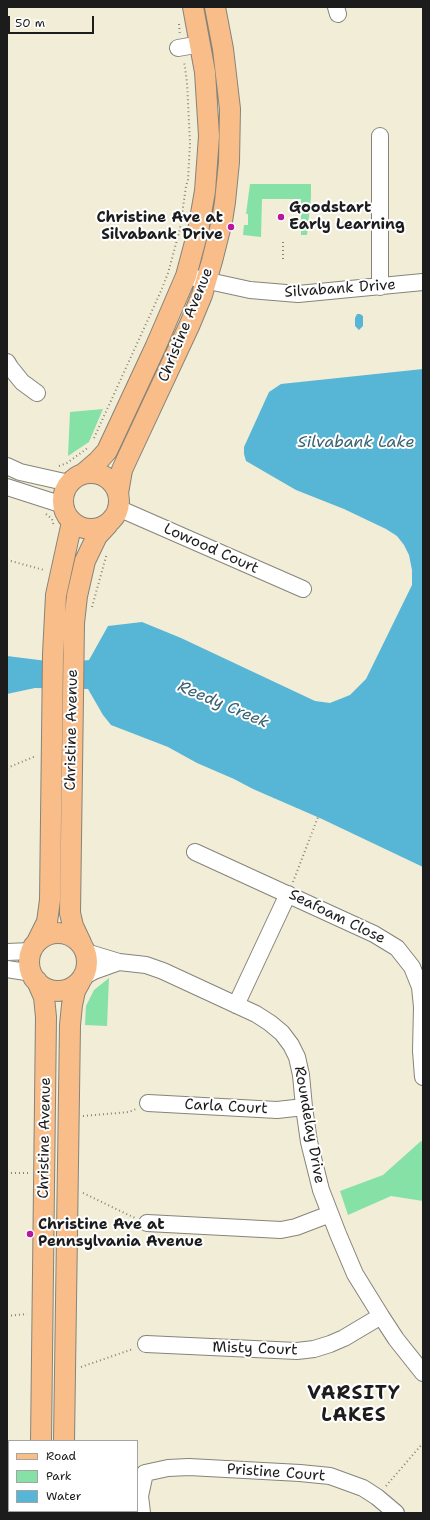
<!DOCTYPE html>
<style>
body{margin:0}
#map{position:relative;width:430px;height:1520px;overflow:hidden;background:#f1edd7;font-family:"Shantell Sans",sans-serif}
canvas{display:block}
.frame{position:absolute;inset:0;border:8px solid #1c1c1c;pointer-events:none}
.legend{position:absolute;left:8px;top:1440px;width:130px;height:72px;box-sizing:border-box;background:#fff;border:1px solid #a4a4a4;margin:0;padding:5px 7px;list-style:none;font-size:12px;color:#1c1c1c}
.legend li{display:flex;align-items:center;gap:8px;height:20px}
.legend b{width:20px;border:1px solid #a4a4a4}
.scale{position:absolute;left:8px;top:16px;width:86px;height:18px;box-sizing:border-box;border:2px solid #1c1c1c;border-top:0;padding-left:5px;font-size:12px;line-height:14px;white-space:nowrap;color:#1c1c1c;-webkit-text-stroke:3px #fff;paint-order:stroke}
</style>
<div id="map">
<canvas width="430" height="1520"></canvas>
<div class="frame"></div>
<ul class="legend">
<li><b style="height:5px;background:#f8bd88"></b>Road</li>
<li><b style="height:11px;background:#86e1a7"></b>Park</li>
<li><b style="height:11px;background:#57b5d6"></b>Water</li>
</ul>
<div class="scale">50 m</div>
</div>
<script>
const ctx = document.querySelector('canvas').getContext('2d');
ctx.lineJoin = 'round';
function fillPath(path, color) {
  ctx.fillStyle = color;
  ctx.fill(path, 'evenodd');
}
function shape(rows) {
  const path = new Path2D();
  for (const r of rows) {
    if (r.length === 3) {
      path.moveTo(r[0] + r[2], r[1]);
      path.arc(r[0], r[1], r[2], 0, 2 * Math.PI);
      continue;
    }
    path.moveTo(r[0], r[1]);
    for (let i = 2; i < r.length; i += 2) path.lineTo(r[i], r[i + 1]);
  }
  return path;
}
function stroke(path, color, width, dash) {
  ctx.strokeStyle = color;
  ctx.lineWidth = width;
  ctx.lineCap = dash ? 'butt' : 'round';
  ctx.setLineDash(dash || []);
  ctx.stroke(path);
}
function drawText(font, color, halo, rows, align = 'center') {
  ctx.font = font + ' "Shantell Sans",sans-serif';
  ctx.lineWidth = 4;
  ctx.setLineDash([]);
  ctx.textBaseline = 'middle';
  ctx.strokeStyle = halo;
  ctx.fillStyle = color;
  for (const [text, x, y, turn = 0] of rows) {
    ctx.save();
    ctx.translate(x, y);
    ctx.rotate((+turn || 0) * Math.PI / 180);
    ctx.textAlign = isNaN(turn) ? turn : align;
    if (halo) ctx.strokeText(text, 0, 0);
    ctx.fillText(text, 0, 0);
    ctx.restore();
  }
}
fillPath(shape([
 [250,184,311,184,311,197,307,235,301,235,301,199,262,199,261,237,243,235,244,225,248,225,248,214,246,214],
 [103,409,89,442,68,456,70,412],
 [109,978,107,1026,85,1025,86,1006,94,990],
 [421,1141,423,1142,423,1201,391,1196,348,1215,340,1191,383,1175]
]), '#86e1a7');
fillPath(shape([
 [357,314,360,314,363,316,363,326,359,330,355,326,355,318],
 [423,369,423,867,322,819,253,789,234,779,197,763,168,747,111,725,103,715,88,689,35,688,7,694,7,656,63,663,89,660,108,626,142,622,181,638,315,701,330,703,350,695,366,679,412,585,412,570,409,555,404,545,397,536,386,529,344,509,296,490,246,461,244,454,244,447,269,392,281,384]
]), '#57b5d6');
const minor = shape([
 [336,7,338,14],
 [178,48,201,44],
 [195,278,250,290,298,294,423,282],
 [380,287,380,136],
 [7,362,10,367,22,382,37,393],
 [7,466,20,472,69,483],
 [7,487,63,505],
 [118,508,303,589],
 [195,852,374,934,397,948,412,967,420,987,422,1007,421,1051,423,1077],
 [7,952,31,951],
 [86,952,119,962,146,965,163,971,256,1014,270,1023,282,1033,291,1045,297,1057,301,1075,304,1107,309,1142,321,1190,338,1234,355,1274,381,1316,396,1339,423,1373],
 [7,969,32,973],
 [83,977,94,971,119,962],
 [236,1005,288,894],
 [148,1103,277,1110,304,1107],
 [147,1223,281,1230,296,1227,330,1214],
 [146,1344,297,1351,314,1349,330,1344,344,1338,381,1316],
 [142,1513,140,1496,145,1473,168,1468,189,1467,300,1473,330,1476,363,1488,377,1497,396,1513]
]);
const major = shape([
 [91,501,28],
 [84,473,98,461,107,451,155,348,186,276,198,231,205,191,209,136,205,72,193,7],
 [118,493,122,470,127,459,190,324,202,295,212,261,222,221,225,202,229,162,230,109,223,49,215,7],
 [58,962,29],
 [37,942,47,922,50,900,53,654,56,595,72,522],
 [81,943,73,926,70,913,74,623,77,596,85,561,97,536,108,524],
 [37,981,44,997,46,1017,41,1441],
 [64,1441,70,1025,72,1005,75,991,80,982],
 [45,1511,46,1513],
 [68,1511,68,1513]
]);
stroke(minor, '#86847a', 18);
stroke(major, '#86847a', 22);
stroke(shape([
 [179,24,180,35],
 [283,242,283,262],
 [94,438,161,291,168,273,180,229,186,186,188,180,190,143,187,82,184,61],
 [59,466,67,463,89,447],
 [46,514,52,519,54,527],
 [7,560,44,570],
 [92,607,107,553],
 [7,768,36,756],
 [293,882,318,817],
 [83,1116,129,1112,136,1109],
 [7,1173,29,1173],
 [83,1193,135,1218],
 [7,1316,27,1314],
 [81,1367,133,1349],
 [386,1486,423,1443]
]), '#86847a', 2, [1, 3]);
stroke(minor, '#fff', 16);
stroke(major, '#f8bd88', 20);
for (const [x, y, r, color] of [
 [281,217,4,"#b5179e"],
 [231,227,4,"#b5179e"],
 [30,1234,4,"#b5179e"]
]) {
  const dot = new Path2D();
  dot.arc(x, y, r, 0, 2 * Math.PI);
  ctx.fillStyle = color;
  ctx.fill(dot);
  stroke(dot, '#fff', 1.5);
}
drawText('bold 15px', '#1c1c1c', '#fff', [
 ["Goodstart",289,208],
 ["Early Learning",289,225],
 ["Christine Ave at",223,218,"right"],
 ["Silvabank Drive",223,235,"right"],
 ["Christine Ave at",38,1225],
 ["Pennsylvania Avenue",38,1242]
], 'left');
drawText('15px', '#1c1c1c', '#fff', [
 ["Silvabank Drive",340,289,-4],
 ["Christine Avenue",186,325,-68],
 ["Lowood Court",211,549,24],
 ["Christine Avenue",72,730,-89],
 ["Seafoam Close",337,917,26],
 ["Carla Court",226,1107,3],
 ["Roundelay Drive",309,1125,80],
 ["Christine Avenue",45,1138,-89],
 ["Misty Court",255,1349,2],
 ["Pristine Court",276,1473,4]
]);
drawText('italic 16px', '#376170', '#fff', [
 ["Silvabank Lake",356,443],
 ["Reedy Creek",223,705,23]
]);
ctx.letterSpacing = '1px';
drawText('bold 19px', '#1c1c1c', '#fff', [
 ["VARSITY",354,1394],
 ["LAKES",354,1416]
]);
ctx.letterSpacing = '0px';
</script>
